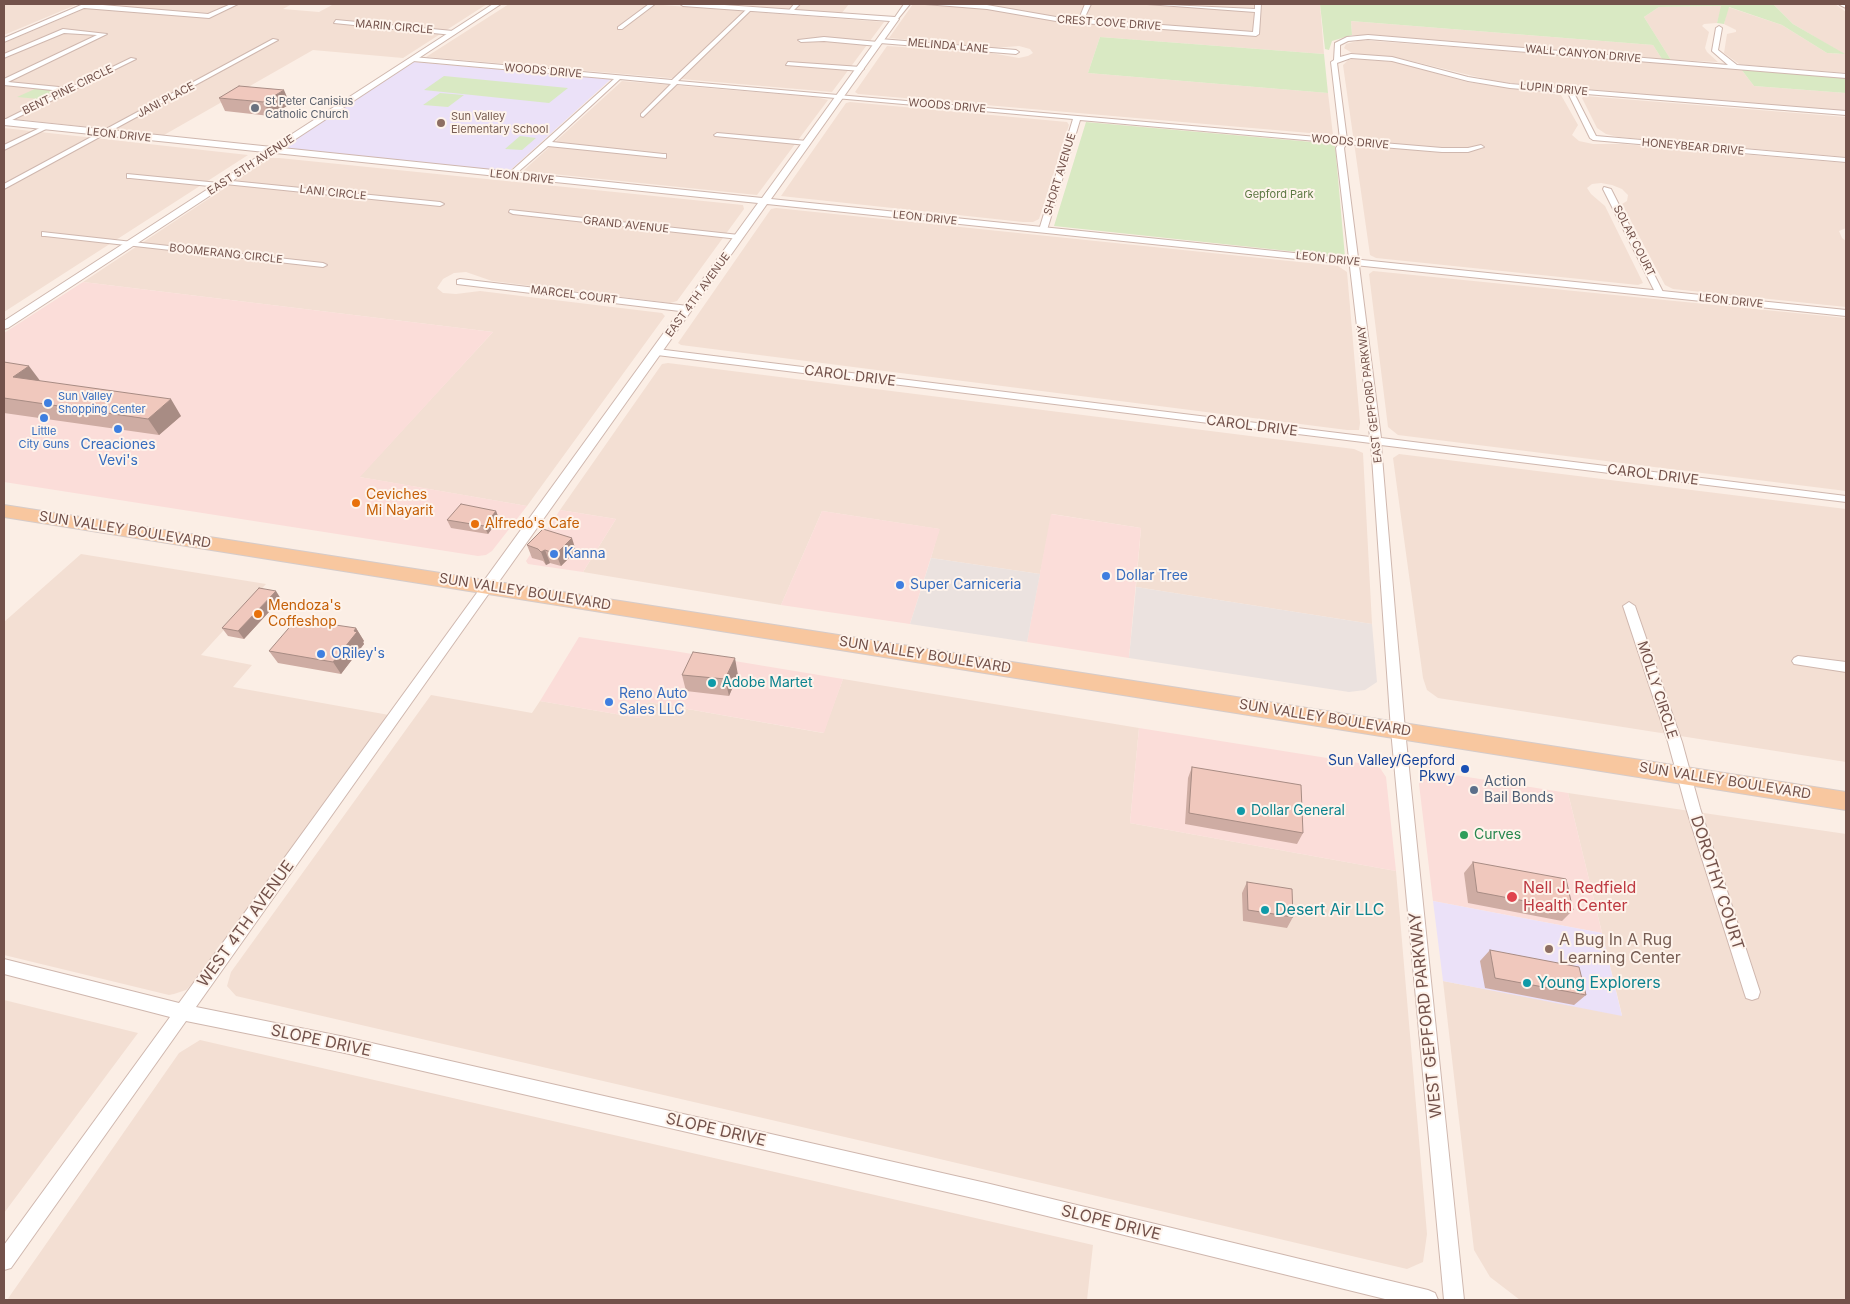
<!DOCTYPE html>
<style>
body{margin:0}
#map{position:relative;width:1850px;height:1304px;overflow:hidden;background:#fbeee5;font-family:Inter,sans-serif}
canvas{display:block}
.frame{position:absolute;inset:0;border:5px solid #73524b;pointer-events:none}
</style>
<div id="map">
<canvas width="1850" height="1304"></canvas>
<div class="frame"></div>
</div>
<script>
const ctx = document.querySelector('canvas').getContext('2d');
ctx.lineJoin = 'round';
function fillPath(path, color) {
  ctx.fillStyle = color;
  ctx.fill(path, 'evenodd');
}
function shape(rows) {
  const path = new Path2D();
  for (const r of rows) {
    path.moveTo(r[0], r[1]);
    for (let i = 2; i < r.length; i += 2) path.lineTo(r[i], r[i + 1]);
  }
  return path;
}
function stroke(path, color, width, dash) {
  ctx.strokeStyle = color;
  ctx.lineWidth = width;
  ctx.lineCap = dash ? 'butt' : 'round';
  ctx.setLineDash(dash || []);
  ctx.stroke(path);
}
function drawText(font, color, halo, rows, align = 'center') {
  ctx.font = font + ' Inter,sans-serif';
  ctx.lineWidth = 4;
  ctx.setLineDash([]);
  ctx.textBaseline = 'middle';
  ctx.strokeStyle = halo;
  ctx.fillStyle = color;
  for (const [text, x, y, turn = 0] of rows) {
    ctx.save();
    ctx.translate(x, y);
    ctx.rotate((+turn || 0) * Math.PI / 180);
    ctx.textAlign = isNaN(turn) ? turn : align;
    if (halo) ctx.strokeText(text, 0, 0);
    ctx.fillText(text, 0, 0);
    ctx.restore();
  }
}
fillPath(shape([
 [4,4,78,4,4,35],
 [96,4,292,4,283,9,319,12,334,4,487,4,403,58,313,50,164,135,4,118,4,43],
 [509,4,649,4,884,22,832,92,426,57],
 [729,4,849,4,841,14],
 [913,4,1320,4,1324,54,1100,37,1088,73,1328,93,1333,135,858,94,855,92,887,46,991,53,1019,58,1028,56,1033,53,1030,49,1019,46,994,48,889,38],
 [1773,4,1835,4,1846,12,1846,73,1746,65,1739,64,1724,53,1727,34,1736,32,1736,30,1724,24,1728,7,1782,25,1827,53,1844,54,1793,24],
 [1722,6,1717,23,1704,24,1702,26,1709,32,1705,48,1707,52,1718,62,1671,60,1644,17,1659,7],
 [1351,21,1653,45,1662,59,1363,35,1352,35],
 [1361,40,1741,69,1754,86,1846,93,1846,111,1498,82,1403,59,1352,53,1344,48,1346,44],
 [1355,59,1396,62,1467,82,1561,95,1578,125,1572,135,1579,141,1593,144,1623,144,1846,163,1846,228,1839,231,1842,238,1846,241,1846,307,1673,289,1665,285,1622,204,1627,201,1628,195,1622,189,1612,185,1601,183,1592,184,1587,188,1591,194,1605,206,1643,283,1638,285,1376,258,1370,255,1343,65,1348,60],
 [622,81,816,97,828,100,757,195,523,171],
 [1585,96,1846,117,1846,157,1618,137,1606,134,1597,128,1582,98],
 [850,102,1067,122,1069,125,1039,219,1033,222,1023,222,781,196,846,103],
 [4,128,248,155,4,312],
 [270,158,279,158,743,205,744,209,677,301,670,303,492,281,466,272,454,273,443,279,437,288,443,293,456,294,480,291,662,313,665,316,527,506,359,477,493,332,83,282],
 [776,208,1338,266,1347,272,1360,423,1359,430,1347,430,681,345,678,343,771,209],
 [1373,271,1846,318,1846,491,1398,435,1388,427,1369,274],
 [668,363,1354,449,1363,453,1372,624,1136,587,1141,528,1052,514,1040,574,931,558,939,529,822,511,781,605,583,572,616,519,560,510,662,364],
 [1399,454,1846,509,1846,762,1438,698,1427,690,1423,678,1393,458],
 [81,554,266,584,201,655,252,665,233,687,389,715,195,981,186,990,174,994,169,995,4,955,4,622],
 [843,679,1139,728,1130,823,1396,871,1427,1234,1423,1262,1407,1269,927,1156,236,996,227,986,231,972,431,695,532,713,540,701,639,718,648,702,823,733],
 [1568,793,1846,834,1846,1300,1520,1300,1490,1277,1474,1250,1443,981,1622,1015],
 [4,1000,138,1033,4,1213],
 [200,1040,1093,1245,1087,1300,7,1300,179,1053]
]), '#f3dfd3');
fillPath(shape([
 [83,282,493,332,360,477,527,506,492,551,486,555,478,556,4,482,4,333],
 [560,510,616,519,583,572,528,564,526,561],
 [822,511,940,529,910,624,781,605],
 [1051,514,1141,528,1129,658,1027,642],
 [579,637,674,651,843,679,824,733,648,702,639,718,540,701],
 [1139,728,1371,765,1380,768,1386,777,1396,871,1130,823],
 [1436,772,1568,793,1602,933,1433,901,1419,784,1421,774]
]), '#fbddd9');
fillPath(shape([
 [931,558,1040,574,1027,642,910,624],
 [1136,587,1372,624,1377,682,1365,690,1349,692,1129,658]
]), '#ebe2df');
fillPath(shape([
 [414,62,611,79,507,173,282,148],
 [1433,901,1602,933,1622,1016,1443,981]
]), '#ebe1f8');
fillPath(shape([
 [1320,4,1773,4,1793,24,1845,54,1827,53,1782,25,1729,7,1724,24,1717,23,1721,6,1659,7,1644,17,1671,60,1662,59,1653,45,1351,21,1352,35,1332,41,1329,50,1325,49],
 [1100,37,1324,54,1328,93,1088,73],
 [1741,69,1846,78,1846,93,1754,86],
 [444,76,568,88,549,103,424,90],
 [37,88,58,90,39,99,17,97],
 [440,93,464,95,448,107,423,105],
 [1086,122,1335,144,1345,257,1054,226],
 [520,136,536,138,522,150,505,149]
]), '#d9e9c3');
const minor = shape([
 [91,4,208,14,231,4,238,4,209,18,84,8,4,42,4,38,81,5,91,4],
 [649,4,655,4,622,29,618,29,618,27,649,4],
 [794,4,800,4,791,13,787,13,794,4],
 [904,4,910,4,897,20,893,20,904,4],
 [925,4,987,5,1056,17,1079,19,1085,4,1091,4,1084,19,1253,32,1255,12,1147,4,1255,9,1255,4,1261,4,1259,34,1256,36,1056,21,987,9,925,4],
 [1839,4,1846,4,1846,8,1840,5,1839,4],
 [749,7,751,10,678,81,1340,139,1331,62,1334,60,1335,43,1347,37,1368,35,1728,65,1712,51,1716,28,1719,26,1722,28,1718,50,1737,65,1846,74,1846,78,1368,39,1348,41,1340,45,1340,57,1351,54,1392,57,1468,77,1510,84,1846,111,1846,115,1574,93,1596,136,1846,158,1846,162,1593,140,1590,138,1568,93,1510,88,1468,81,1392,61,1351,58,1337,63,1347,140,1442,148,1468,148,1481,145,1484,147,1468,152,1442,152,1346,144,1344,148,1381,438,1846,496,1846,502,1381,445,1405,730,1464,1300,1444,1300,1391,730,1371,443,657,355,652,352,657,349,1370,437,1336,148,1339,143,1080,120,1047,230,1043,232,1039,230,1073,119,677,84,643,117,641,116,641,114,671,84,620,79,552,142,663,154,666,154,666,158,548,146,511,178,507,176,508,174,614,79,413,61,410,59,413,57,672,80,749,7],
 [336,20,453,31,456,33,453,35,334,23,336,20],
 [63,29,107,34,8,82,69,88,131,58,136,59,4,124,4,120,62,91,4,85,4,79,97,35,64,33,6,57,4,58,4,54,63,29],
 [824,37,878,42,880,39,1016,50,1019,52,1016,54,880,43,878,46,824,41,801,42,798,40,824,37],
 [273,39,278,40,4,189,4,184,273,39],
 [788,62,861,67,864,69,861,71,786,65,788,62],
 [46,125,48,126,48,128,4,150,4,145,46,125],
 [717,133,807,141,810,143,807,145,715,136,714,135,717,133],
 [127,174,219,183,223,185,219,187,130,178,127,178,127,174],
 [222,180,440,202,444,204,440,206,225,184,221,182,222,180],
 [1604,187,1611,189,1664,294,1663,296,1656,294,1603,189,1604,187],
 [510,210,739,235,743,237,739,239,513,214,509,212,510,210],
 [42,232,323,263,327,265,323,267,45,236,42,236,42,232],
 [460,279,688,306,692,309,688,312,457,284,457,280,460,279],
 [488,582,494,586,492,589,196,1007,345,1037,986,1183,1428,1290,1435,1293,1438,1300,1389,1300,986,1201,345,1053,186,1021,11,1268,4,1270,4,1245,170,1017,4,974,4,959,179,1003,484,583,488,582],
 [1629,602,1635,606,1682,742,1700,808,1760,992,1758,998,1752,1000,1746,998,1744,992,1686,808,1668,742,1623,606,1629,602],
 [1798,656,1846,662,1846,672,1794,664,1792,661,1794,658,1798,656]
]);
const tertiary = shape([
 [493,4,501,4,282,148,762,198,890,21,683,6,680,4,710,4,895,17,899,19,771,199,1846,310,1846,316,767,204,493,590,488,591,483,590,480,586,483,582,758,203,275,153,8,328,4,329,4,321,265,152,4,125,4,119,272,147,493,4]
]);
const primary = shape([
 [4,505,1846,792,1846,810,4,517,4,505]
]);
stroke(minor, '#cfb7ae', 2);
stroke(tertiary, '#cfb7ae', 2);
stroke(primary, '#d5cbc9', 2);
fillPath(minor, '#fff');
fillPath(tertiary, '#fff');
fillPath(primary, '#f8c79f');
fillPath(shape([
 [219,98,290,104,270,116,225,111],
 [4,362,40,381,181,416,159,435,4,413],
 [496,511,499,519,488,534,451,528,447,520],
 [527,545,576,551,561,566,550,563,546,565,543,561,532,558],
 [281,599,244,639,228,636,222,628],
 [313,625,356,628,364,641,363,642,364,644,341,674,278,663,269,651],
 [682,675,738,675,729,696,686,691],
 [1192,767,1303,833,1297,844,1185,824,1188,778],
 [1473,862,1573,910,1562,921,1468,903,1464,873],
 [1247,882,1293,917,1287,928,1243,921,1242,893],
 [1490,950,1586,995,1574,1005,1485,988,1480,961]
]), '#ceaca3');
fillPath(shape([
 [284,90,290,104,270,116,264,102],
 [29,366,41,382,13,377],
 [171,399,181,416,159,435,148,419],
 [496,511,499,519,488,534,484,526],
 [572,538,576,551,561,566,556,554],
 [545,550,550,563,546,565,541,552],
 [276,591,281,599,244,639,238,631],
 [356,628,364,641,363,642,364,644,341,674,333,662],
 [735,658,738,675,729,696,725,679]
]), '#a88c84');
const building = shape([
 [239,86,284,90,264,102,219,98,239,86],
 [4,362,29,366,13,377,171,399,148,419,4,398,4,362],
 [461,504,496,511,484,526,447,520,461,504],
 [543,529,572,538,556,554,545,550,541,552,538,549,527,545,543,529],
 [259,588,276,591,238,631,222,628,259,588],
 [294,622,313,625,315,622,356,628,354,631,357,632,333,662,269,651,294,622],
 [693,652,735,658,725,679,682,675,693,652],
 [1192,767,1301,785,1303,833,1189,813,1192,767],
 [1473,862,1566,879,1573,910,1477,892,1473,862],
 [1247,882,1292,889,1293,917,1248,910,1247,882],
 [1490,950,1579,967,1586,995,1495,978,1490,950]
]);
fillPath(building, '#f0c8bd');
stroke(building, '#a88c84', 1);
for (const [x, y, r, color] of [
 [255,108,5,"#6b7280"],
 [441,123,5,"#8d6e63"],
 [48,403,5,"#3f7fe0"],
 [44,418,5,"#3f7fe0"],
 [118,429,5,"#3f7fe0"],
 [356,503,5,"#e8710a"],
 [475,524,5,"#e8710a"],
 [554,554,5,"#3f7fe0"],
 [1106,576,5,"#3f7fe0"],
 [900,585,5,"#3f7fe0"],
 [258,614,5,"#e8710a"],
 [321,654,5,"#3f7fe0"],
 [712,683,5,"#0f9aa8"],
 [609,702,5,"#3f7fe0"],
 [1465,769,5,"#1a4fb4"],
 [1474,790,5,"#5c6f8a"],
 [1241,811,5,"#0f9aa8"],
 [1464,835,5,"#2e9e5b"],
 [1512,897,6,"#e0444e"],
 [1265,910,5,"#0f9aa8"],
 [1549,949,5,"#8d6e63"],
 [1527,983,5,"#0f9aa8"]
]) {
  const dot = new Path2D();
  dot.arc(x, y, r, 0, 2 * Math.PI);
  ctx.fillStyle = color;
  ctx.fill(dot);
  stroke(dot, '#fef3eb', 2);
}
drawText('11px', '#73524b', '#fef3eb', [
 ["CREST COVE DRIVE",1109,23,4],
 ["MARIN CIRCLE",394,27,5],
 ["MELINDA LANE",948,46,5],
 ["WALL CANYON DRIVE",1583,54,5],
 ["WOODS DRIVE",543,71,5],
 ["LUPIN DRIVE",1554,89,5],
 ["BENT PINE CIRCLE",68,90,-26],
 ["JANI PLACE",166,100,-28],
 ["WOODS DRIVE",947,106,5],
 ["LEON DRIVE",119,135,6],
 ["WOODS DRIVE",1350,142,5],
 ["HONEYBEAR DRIVE",1693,147,5],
 ["EAST 5TH AVENUE",251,165,-33],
 ["SHORT AVENUE",1060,174,-73],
 ["LEON DRIVE",522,177,6],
 ["LANI CIRCLE",333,193,6],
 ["LEON DRIVE",925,218,6],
 ["GRAND AVENUE",626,225,6],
 ["SOLAR COURT",1634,241,63],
 ["BOOMERANG CIRCLE",226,254,6],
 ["LEON DRIVE",1328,259,6],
 ["MARCEL COURT",574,295,7],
 ["EAST 4TH AVENUE",698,295,-54],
 ["LEON DRIVE",1731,301,6],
 ["EAST GEPFORD PARKWAY",1370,394,-97]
]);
drawText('11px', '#5b616d', '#fef3eb', [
 ["St Peter Canisius",265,102],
 ["Catholic Church",265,115]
], 'left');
drawText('11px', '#785e54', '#fef3eb', [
 ["Sun Valley",451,117],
 ["Elementary School",451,130]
], 'left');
drawText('11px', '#5d7843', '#fef3eb', [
 ["Gepford Park",1279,195]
]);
drawText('11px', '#366cbe', '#fef3eb', [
 ["Sun Valley",58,397],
 ["Shopping Center",58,410],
 ["Little",44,432,"center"],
 ["City Guns",44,445,"center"]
], 'left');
drawText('14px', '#73524b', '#fef3eb', [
 ["CAROL DRIVE",850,376,7],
 ["CAROL DRIVE",1252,426,7],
 ["CAROL DRIVE",1653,475,7],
 ["SUN VALLEY BOULEVARD",125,530,9],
 ["SUN VALLEY BOULEVARD",525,592,9],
 ["SUN VALLEY BOULEVARD",925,655,9],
 ["MOLLY CIRCLE",1657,690,72],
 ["SUN VALLEY BOULEVARD",1325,718,9],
 ["SUN VALLEY BOULEVARD",1725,781,9]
]);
drawText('14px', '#366cbe', '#fef3eb', [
 ["Creaciones",118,445,"center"],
 ["Vevi's",118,461,"center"],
 ["Kanna",564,554],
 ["Dollar Tree",1116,576],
 ["Super Carniceria",910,585],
 ["ORiley's",331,654],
 ["Reno Auto",619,694],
 ["Sales LLC",619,710]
], 'left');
drawText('14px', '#c56008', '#fef3eb', [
 ["Ceviches",366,495],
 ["Mi Nayarit",366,511],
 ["Alfredo's Cafe",485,524],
 ["Mendoza's",268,606],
 ["Coffeshop",268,622]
], 'left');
drawText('14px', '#0d838f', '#fef3eb', [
 ["Adobe Martet",722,683],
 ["Dollar General",1251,811]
], 'left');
drawText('14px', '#164399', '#fef3eb', [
 ["Sun Valley/Gepford",1455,761],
 ["Pkwy",1455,777]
], 'right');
drawText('14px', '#4e5e75', '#fef3eb', [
 ["Action",1484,782],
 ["Bail Bonds",1484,798]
], 'left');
drawText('14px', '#27864d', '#fef3eb', [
 ["Curves",1474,835]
], 'left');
drawText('16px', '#73524b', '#fef3eb', [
 ["DOROTHY COURT",1717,883,72],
 ["WEST 4TH AVENUE",246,924,-54],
 ["WEST GEPFORD PARKWAY",1426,1015,-96],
 ["SLOPE DRIVE",321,1041,12],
 ["SLOPE DRIVE",716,1130,13],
 ["SLOPE DRIVE",1111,1223,14]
]);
drawText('16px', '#be3a42', '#fef3eb', [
 ["Nell J. Redfield",1523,888],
 ["Health Center",1523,906]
], 'left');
drawText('16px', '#0d838f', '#fef3eb', [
 ["Desert Air LLC",1275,910],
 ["Young Explorers",1537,983]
], 'left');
drawText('16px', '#785e54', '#fef3eb', [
 ["A Bug In A Rug",1559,940],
 ["Learning Center",1559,958]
], 'left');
</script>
